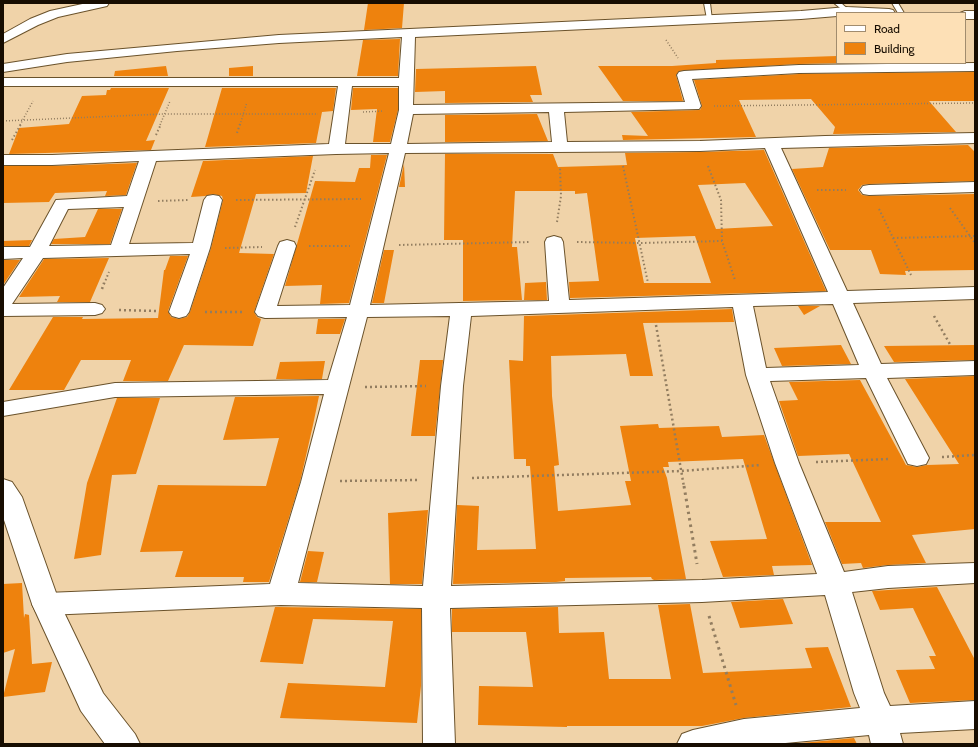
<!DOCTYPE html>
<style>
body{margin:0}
#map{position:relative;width:978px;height:747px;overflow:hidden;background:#f0d3a9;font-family:Cabin,sans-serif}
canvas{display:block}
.frame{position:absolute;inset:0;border:4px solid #170d01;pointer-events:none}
.legend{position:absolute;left:836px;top:12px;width:130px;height:52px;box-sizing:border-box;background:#fde0b6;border:1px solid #a18c6e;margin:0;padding:5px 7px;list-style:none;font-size:12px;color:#170d01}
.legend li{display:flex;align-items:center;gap:8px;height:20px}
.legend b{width:20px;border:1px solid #a18c6e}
</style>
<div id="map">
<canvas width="978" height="747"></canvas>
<div class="frame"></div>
<ul class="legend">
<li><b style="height:5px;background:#fff"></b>Road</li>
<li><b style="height:11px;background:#ee820d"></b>Building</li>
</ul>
</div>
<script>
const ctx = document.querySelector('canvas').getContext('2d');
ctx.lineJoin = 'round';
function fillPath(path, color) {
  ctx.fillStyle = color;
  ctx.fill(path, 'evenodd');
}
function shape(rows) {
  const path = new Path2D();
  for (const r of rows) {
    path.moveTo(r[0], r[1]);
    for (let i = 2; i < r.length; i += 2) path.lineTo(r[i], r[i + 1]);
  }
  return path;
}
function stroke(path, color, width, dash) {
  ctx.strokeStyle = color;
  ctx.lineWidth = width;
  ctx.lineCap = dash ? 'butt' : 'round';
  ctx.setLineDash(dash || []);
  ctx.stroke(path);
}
fillPath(shape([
 [368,3,404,3,402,28,364,30],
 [400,39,398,76,357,76,363,40],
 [837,56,837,63,843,63,799,64,679,71,676,75,683,101,623,101,598,66,672,66,716,63,716,60],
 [166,66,168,76,114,76,115,71],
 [253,66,253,76,229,76,229,68],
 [536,66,542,95,530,95,533,102,445,103,445,91,415,92,416,69],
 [975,72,975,101,929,101,956,132,833,134,835,127,811,99,739,100,756,137,623,140,622,135,648,136,631,112,700,110,702,106,694,80,799,74],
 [111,88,169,88,146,141,155,140,151,150,9,154,19,128,69,124,82,96,106,95,107,90,110,90],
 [222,88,336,88,333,111,322,112,316,143,205,147],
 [353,88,398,88,398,110,390,142,373,142,377,109,351,110],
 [537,114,548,141,445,142,445,115],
 [968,145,975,152,975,181,869,184,862,185,858,190,862,195,869,196,975,194,975,270,905,271,906,275,880,274,871,250,830,250,792,169,823,167,829,148],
 [764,150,826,291,570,298,569,282,599,281,587,193,575,194,575,191,515,191,512,247,517,247,522,300,463,301,463,240,444,240,445,154,553,154,558,167,627,165,625,153,700,152],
 [745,183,773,226,716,229,698,185],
 [695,236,711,283,644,283,635,238],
 [371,155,387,155,349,303,320,304,322,285,285,286,315,181,355,182,359,168,370,168],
 [313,156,306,193,256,194,239,253,274,254,254,312,257,317,261,319,253,346,184,345,168,381,123,381,131,360,81,360,64,390,9,390,53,317,83,317,82,319,158,318,164,270,165,270,170,256,188,256,168,311,171,317,179,319,187,317,190,312,211,248,223,200,222,196,213,194,205,196,191,197,203,161],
 [137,163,126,195,105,196,107,191,55,193,49,202,3,203,3,166,52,166],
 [404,164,405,187,399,187],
 [98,209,122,209,110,244,51,244,54,239,85,237],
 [32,240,29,246,3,246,3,241],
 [384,250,394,250,384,303,372,303],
 [109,258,90,302,57,302,60,296,19,297,44,259],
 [3,260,20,260,3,285],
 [546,282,547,300,524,300,525,283],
 [798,306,820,306,804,315],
 [732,309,734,322,643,323,653,376,630,376,626,354,551,356,552,396,559,465,554,466,558,511,631,505,625,481,631,481,620,426,658,424,659,428,719,426,722,437,764,435,812,565,772,566,774,575,723,577,710,541,767,539,743,459,668,462,669,467,663,467,667,478,686,579,654,580,652,579,651,577,565,578,565,581,556,582,453,584,457,505,479,506,477,550,536,549,530,466,526,466,526,459,514,459,509,360,523,361,524,316],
 [318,319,345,319,340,334,316,334],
 [841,345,851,364,782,366,774,348],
 [975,345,975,360,894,362,884,346],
 [420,360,443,360,435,436,411,436],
 [325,361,322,379,276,379,280,362],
 [975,376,975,529,912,535,926,563,888,565,863,568,861,563,842,564,825,522,881,522,849,454,798,456,779,401,798,400,789,382,860,380,906,465,917,467,927,465,959,464,905,379],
 [319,396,313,425,300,482,269,582,243,582,244,577,175,577,183,551,140,552,158,485,266,486,279,438,223,440,235,397],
 [117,398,160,398,136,474,112,475,101,555,74,559,87,483],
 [428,510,422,584,390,584,388,513],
 [308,551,324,552,317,582,300,582],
 [22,583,24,618,25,614,29,615,32,664,52,662,45,692,3,697,15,649,3,653,3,584],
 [937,587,975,660,975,700,910,703,896,670,935,669,929,656,936,656,913,608,880,610,872,591],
 [783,599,793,624,740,628,731,602],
 [690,604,703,673,812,668,805,648,828,647,851,707,744,718,702,726,567,726,567,727,478,725,479,686,533,687,526,632,452,632,452,609,558,607,559,633,604,632,609,679,671,679,658,605],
 [275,607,421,609,421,686,417,723,280,718,288,683,385,687,393,621,313,619,303,664,260,662],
 [854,738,857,744,791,744]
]), '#ee820d');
const service = shape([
 [704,3,710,3,712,20,707,19,704,3],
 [834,3,841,3,850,11,845,12,834,3],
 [892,3,898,3,904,13,898,13,892,3]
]);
const minor = shape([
 [87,3,109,3,107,6,58,17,38,25,3,43,3,34,30,19,50,11,87,3],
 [847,7,889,9,893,10,895,13,837,13,837,16,801,19,415,37,413,105,685,102,677,75,679,72,684,71,799,65,975,63,975,71,799,73,692,79,701,106,699,109,564,112,567,142,700,141,825,136,975,133,975,143,781,148,847,291,975,287,975,299,853,303,881,364,975,361,975,375,887,378,929,458,926,464,917,466,908,464,866,378,770,381,799,463,844,572,888,566,975,563,975,583,888,588,852,592,884,693,890,706,975,701,975,729,900,733,903,744,871,744,869,735,775,744,677,744,682,734,693,730,744,719,860,708,854,693,825,595,702,602,450,608,455,744,423,744,422,608,281,605,46,615,36,612,32,604,36,596,46,593,270,584,301,482,324,394,115,397,3,416,3,402,115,383,328,380,347,317,265,318,258,316,255,312,278,246,280,242,287,240,294,242,296,246,277,306,350,305,389,153,336,154,156,161,129,244,193,243,204,200,207,196,213,195,219,196,222,200,210,248,189,312,186,316,179,318,172,316,169,312,190,254,43,258,12,304,95,303,102,305,105,309,102,313,95,315,3,316,3,288,23,258,3,259,3,247,30,247,56,200,127,196,139,161,52,165,3,165,3,155,52,155,329,144,338,86,3,86,3,78,399,78,402,37,279,43,177,51,67,62,3,72,3,64,67,54,279,35,801,11,847,7],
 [352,86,399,86,399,110,391,144,345,144,352,86],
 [549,112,552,142,407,144,413,114,549,112],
 [765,148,828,292,569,300,563,242,561,238,554,236,547,238,545,242,549,301,370,305,405,153,700,151,765,148],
 [124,207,111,245,49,246,68,209,124,207],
 [833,304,859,365,766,368,753,306,833,304],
 [733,307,746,375,775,463,817,574,702,580,451,586,463,386,471,316,733,307],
 [450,316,441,386,423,586,298,583,367,317,450,316],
 [965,11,975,11,975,19,965,19,965,13,960,13,965,11],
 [975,182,975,192,869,195,863,194,860,190,863,186,869,185,975,182]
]);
const secondary = shape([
 [3,479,12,482,22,497,60,604,103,693,135,734,140,744,105,744,81,711,32,604,3,517,3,479]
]);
stroke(service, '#6a522b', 2);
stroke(minor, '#6a522b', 2);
stroke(secondary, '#6a522b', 2);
stroke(shape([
 [666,40,678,58],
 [714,106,975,103],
 [363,112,384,111],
 [3,121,164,114,318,114],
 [20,125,33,101],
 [160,125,170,101],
 [240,125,247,102]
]), '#927d60', 1.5, [1, 2]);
stroke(shape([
 [237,133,240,124],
 [156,135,161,124],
 [12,140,21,124],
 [623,166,648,283],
 [708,166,721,200,722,241,735,280],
 [817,190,846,190],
 [236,200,361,199],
 [158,201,189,200],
 [950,208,975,243],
 [879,209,911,275],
 [557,222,561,196,560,167],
 [295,227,315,170],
 [893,238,975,236],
 [577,242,640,243,722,241],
 [399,245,530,242],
 [309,246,350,246],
 [225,248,262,247],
 [104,284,109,272]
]), '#927d60', 2, [1.5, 2.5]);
stroke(shape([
 [102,289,104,283],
 [119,310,156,311],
 [205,312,242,312],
 [934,316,951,346],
 [656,325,684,487],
 [365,387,426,386],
 [942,457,975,455],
 [816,462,889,459],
 [472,478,681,471,761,465],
 [340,481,417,480]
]), '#927d60', 2.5, [2, 3]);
stroke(shape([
 [684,486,697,564],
 [709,616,736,705]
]), '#927d60', 3, [2.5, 4]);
fillPath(service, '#fff');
fillPath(minor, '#fff');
fillPath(secondary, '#fff');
</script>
